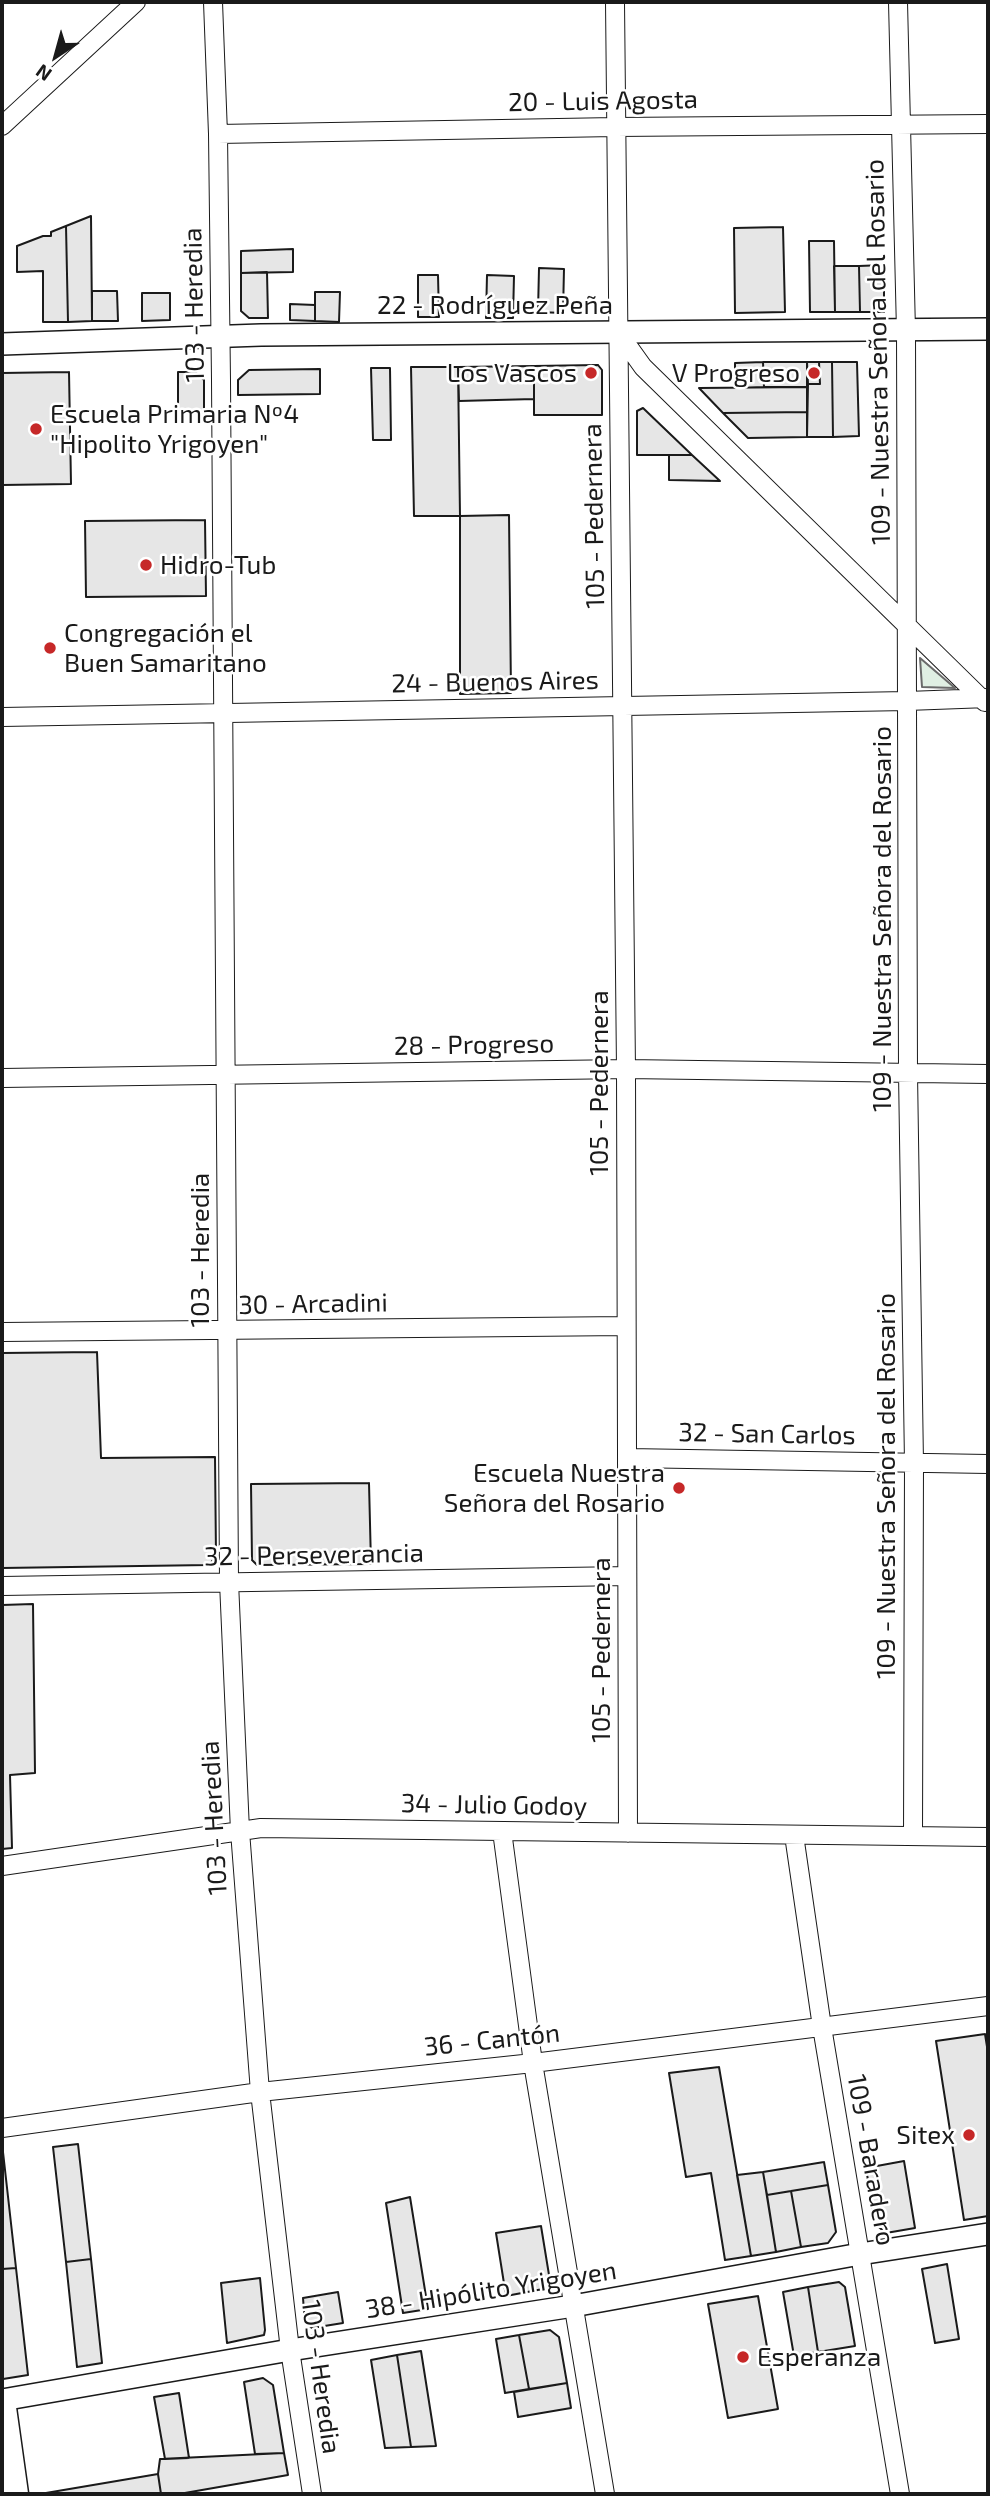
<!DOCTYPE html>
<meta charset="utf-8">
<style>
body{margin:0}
#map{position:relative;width:990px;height:2496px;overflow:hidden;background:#fff;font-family:"Exo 2",sans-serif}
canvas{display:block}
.frame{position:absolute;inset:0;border:4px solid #1a1a1a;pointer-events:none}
.north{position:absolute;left:21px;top:21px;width:70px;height:70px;-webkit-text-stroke:5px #fff;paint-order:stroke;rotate:216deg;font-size:19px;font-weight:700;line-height:28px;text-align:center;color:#1a1a1a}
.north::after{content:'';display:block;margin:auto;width:24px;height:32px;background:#1a1a1a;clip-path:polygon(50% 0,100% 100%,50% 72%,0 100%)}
</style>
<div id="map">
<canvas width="990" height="2496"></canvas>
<div class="frame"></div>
<div class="north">N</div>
</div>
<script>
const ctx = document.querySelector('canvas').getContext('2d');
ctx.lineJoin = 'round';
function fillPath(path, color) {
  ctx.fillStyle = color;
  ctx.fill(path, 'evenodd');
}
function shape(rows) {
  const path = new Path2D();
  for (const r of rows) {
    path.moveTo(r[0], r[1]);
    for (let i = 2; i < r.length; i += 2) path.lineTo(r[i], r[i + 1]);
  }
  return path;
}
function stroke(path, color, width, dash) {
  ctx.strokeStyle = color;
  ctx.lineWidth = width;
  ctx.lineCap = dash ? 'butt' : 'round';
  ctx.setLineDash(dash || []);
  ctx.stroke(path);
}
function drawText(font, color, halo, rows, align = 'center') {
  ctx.font = font + ' "Exo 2",sans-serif';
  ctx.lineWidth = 5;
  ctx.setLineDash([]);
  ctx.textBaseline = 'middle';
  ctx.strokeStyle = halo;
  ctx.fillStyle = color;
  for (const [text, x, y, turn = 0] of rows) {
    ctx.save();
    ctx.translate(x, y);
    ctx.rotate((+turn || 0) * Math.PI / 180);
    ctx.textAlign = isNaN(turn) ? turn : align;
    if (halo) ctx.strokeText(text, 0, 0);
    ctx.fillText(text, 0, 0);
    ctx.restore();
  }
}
const green = shape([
 [920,658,955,688,922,687,920,658]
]);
fillPath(green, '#e0efe3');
stroke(green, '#6a6a6a', 2);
const building = shape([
 [91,216,92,321,68,322,66,226,91,216],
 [66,226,68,322,43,322,43,271,17,272,17,246,43,236,51,236,51,232,66,226],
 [783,227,785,312,735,313,734,228,783,227],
 [809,241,834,241,835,312,810,312,809,241],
 [293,249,293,272,241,273,241,251,293,249],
 [884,265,884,312,860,312,859,266,884,265],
 [834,266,859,266,860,312,835,312,834,266],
 [539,268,564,269,563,313,538,312,539,268],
 [267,272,268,318,249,318,241,311,241,273,267,272],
 [418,275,438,275,439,317,418,317,418,275],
 [487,275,514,276,513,318,486,318,487,275],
 [92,291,117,291,118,321,92,321,92,291],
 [315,292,340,292,339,322,315,321,315,292],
 [142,293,170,293,170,320,142,321,142,293],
 [290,304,315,305,315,321,290,320,290,304],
 [763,362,764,387,735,388,735,363,763,362],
 [763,362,807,362,807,387,764,387,763,362],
 [807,362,819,362,820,384,808,384,807,362],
 [819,362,832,362,833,437,807,437,808,384,820,384,819,362],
 [832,362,857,362,859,436,833,437,832,362],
 [598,365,602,370,602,415,534,415,534,366,598,365],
 [534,366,534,399,459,401,458,367,534,366],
 [411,367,458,367,460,516,414,516,411,367],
 [371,368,390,368,391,440,373,440,371,368],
 [320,369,320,394,238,395,238,380,249,370,320,369],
 [69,372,71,484,2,485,2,373,69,372],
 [178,372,195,372,204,380,204,413,178,413,178,372],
 [807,387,807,412,723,413,699,388,807,387],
 [643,408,692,455,637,455,637,411,643,408],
 [807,412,807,437,748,438,723,413,807,412],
 [669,455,692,455,720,481,669,480,669,455],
 [509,515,511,693,460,694,460,516,509,515],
 [205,520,206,596,86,597,85,521,205,520],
 [97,1352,101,1458,215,1457,216,1556,209,1565,2,1568,2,1353,97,1352],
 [369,1483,371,1564,257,1565,252,1560,251,1484,369,1483],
 [33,1604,35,1773,10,1775,12,1848,2,1849,2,1605,33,1604],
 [985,2034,988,2053,988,2216,964,2220,936,2041,985,2034],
 [719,2067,751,2256,725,2260,711,2173,686,2177,669,2073,719,2067],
 [78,2144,91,2259,66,2262,53,2147,78,2144],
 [3,2152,16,2268,2,2269,2,2153,3,2152],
 [904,2161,915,2228,886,2233,875,2224,866,2168,904,2161],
 [824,2162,828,2185,767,2195,763,2172,824,2162],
 [763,2172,776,2252,751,2256,737,2175,763,2172],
 [828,2185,836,2232,828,2243,801,2247,791,2191,828,2185],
 [791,2191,801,2247,776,2252,767,2195,791,2191],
 [410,2197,428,2309,403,2313,386,2203,410,2197],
 [541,2226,550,2281,543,2289,506,2296,496,2233,541,2226],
 [91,2259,102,2363,77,2367,66,2262,91,2259],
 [947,2264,959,2339,935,2343,922,2269,947,2264],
 [16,2268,28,2375,3,2379,2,2269,16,2268],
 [260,2278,265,2330,264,2335,227,2343,221,2283,260,2278],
 [839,2282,845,2287,855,2346,818,2352,808,2287,839,2282],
 [808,2287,818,2352,794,2356,783,2292,808,2287],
 [338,2292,343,2323,312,2328,305,2324,303,2298,338,2292],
 [758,2296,778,2409,728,2418,708,2304,758,2296],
 [550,2330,559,2337,567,2383,529,2389,519,2335,550,2330],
 [519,2335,529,2389,505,2393,496,2339,519,2335],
 [421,2351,436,2446,411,2447,397,2355,421,2351],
 [397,2355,411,2447,385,2448,371,2360,397,2355],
 [263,2378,273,2385,284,2453,255,2454,244,2382,263,2378],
 [567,2383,571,2408,518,2417,514,2392,567,2383],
 [179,2393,189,2458,165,2459,154,2397,179,2393],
 [284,2453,288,2475,179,2494,161,2494,158,2474,160,2459,284,2453],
 [158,2474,161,2494,40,2494,158,2474]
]);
fillPath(building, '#e6e6e6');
stroke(building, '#1a1a1a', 2);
const minor = shape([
 [213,2,218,134,221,380,229,1582,240,1831,260,2092,290,2350,312,2494],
 [615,2,626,1069,628,1833],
 [898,2,906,331,908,1073,914,1463,913,1836],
 [2,126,136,2],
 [218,134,615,127,988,124],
 [618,332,643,367,985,702],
 [2,717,907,701,988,698],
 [2,1078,626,1069,988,1074],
 [2,1332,626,1326],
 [628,1458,988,1464],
 [2,1586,626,1576],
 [502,1831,533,2063,605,2494],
 [794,1835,822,2027,900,2494],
 [2,1866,261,1828,988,1837],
 [2,2128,260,2092,533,2063,988,2006]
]);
const tertiary = shape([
 [2,344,261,335,988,329],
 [2,2400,290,2350,573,2306,860,2254,988,2234]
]);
const primary = shape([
 [2,2408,14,2494]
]);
stroke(minor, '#1a1a1a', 20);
stroke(tertiary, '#1a1a1a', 24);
stroke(primary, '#1a1a1a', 31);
stroke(minor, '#fff', 18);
stroke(tertiary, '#fff', 21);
stroke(primary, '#fff', 28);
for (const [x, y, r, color] of [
 [591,373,7,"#c62828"],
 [814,373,7,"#c62828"],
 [36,429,7,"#c62828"],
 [146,565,7,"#c62828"],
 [50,648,7,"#c62828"],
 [679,1488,7,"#c62828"],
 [969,2135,7,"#c62828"],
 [743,2357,7,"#c62828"]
]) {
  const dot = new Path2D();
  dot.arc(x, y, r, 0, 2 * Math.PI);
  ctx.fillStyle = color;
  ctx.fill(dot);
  stroke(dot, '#fff', 2.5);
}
drawText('26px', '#1a1a1a', '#fff', [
 ["20 - Luis Agosta",603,101,-1],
 ["103 - Heredia",194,305,-91],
 ["22 - Rodríguez Peña",495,305],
 ["109 - Nuestra Señora del Rosario",878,352,-91],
 ["105 - Pedernera",594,516,-91],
 ["24 - Buenos Aires",495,682,-1],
 ["109 - Nuestra Señora del Rosario",882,919,-90],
 ["28 - Progreso",474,1045,-1],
 ["105 - Pedernera",599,1083,-90],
 ["103 - Heredia",200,1250,-90],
 ["30 - Arcadini",313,1304,-1],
 ["32 - San Carlos",767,1434,1],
 ["109 - Nuestra Señora del Rosario",886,1486,-90],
 ["32 - Perseverancia",314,1555,-1],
 ["105 - Pedernera",601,1650,-90],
 ["34 - Julio Godoy",494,1805,1],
 ["103 - Heredia",214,1818,-93],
 ["36 - Cantón",492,2040,-6],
 ["109 - Baradero",871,2160,80],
 ["38 - Hipólito Yrigoyen",491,2290,-9],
 ["103 - Heredia",321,2377,82]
]);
drawText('26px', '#1a1a1a', '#fff', [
 ["Los Vascos",577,373],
 ["V Progreso",800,373],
 ["Escuela Primaria Nº4",50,414,"left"],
 ["\"Hipolito Yrigoyen\"",50,444,"left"],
 ["Hidro-Tub",160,565,"left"],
 ["Congregación el",64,633,"left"],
 ["Buen Samaritano",64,663,"left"],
 ["Escuela Nuestra",665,1473],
 ["Señora del Rosario",665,1503],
 ["Sitex",955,2135],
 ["Esperanza",757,2357,"left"]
], 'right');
</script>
